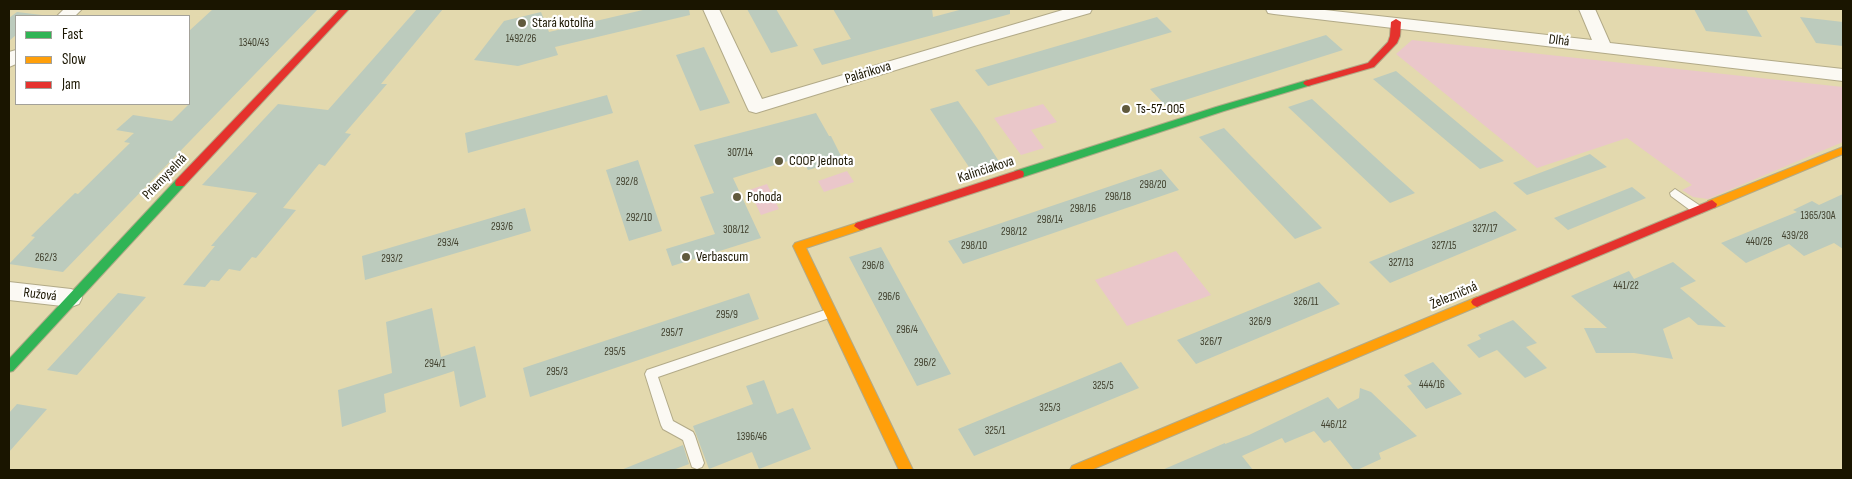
<!DOCTYPE html>
<meta charset="utf-8">
<style>
body{margin:0}
#map{position:relative;width:1852px;height:479px;overflow:hidden;background:#e3d9ae;font-family:"Sofia Sans Condensed",sans-serif}
canvas{display:block}
.frame{position:absolute;inset:0;border:10px solid #1a1500;pointer-events:none}
.legend{position:absolute;left:15px;top:15px;width:175px;height:90px;box-sizing:border-box;background:#fff;border:1px solid #a3a199;margin:0;padding:6px 9px;list-style:none;font-size:15px;color:#1a1500}
.legend li{display:flex;align-items:center;gap:10px;height:25px}
.legend b{width:25px;border:1px solid #a3a199}
</style>
<div id="map">
<canvas width="1852" height="479"></canvas>
<div class="frame"></div>
<ul class="legend">
<li><b style="height:6px;background:#30b455"></b>Fast</li>
<li><b style="height:6px;background:#ff9f0a"></b>Slow</li>
<li><b style="height:6px;background:#e5322d"></b>Jam</li>
</ul>
</div>
<script>
const ctx = document.querySelector('canvas').getContext('2d');
ctx.lineJoin = 'round';
function fillPath(path, color) {
  ctx.fillStyle = color;
  ctx.fill(path, 'evenodd');
}
function shape(rows) {
  const path = new Path2D();
  for (const r of rows) {
    path.moveTo(r[0], r[1]);
    for (let i = 2; i < r.length; i += 2) path.lineTo(r[i], r[i + 1]);
  }
  return path;
}
function stroke(path, color, width, dash) {
  ctx.strokeStyle = color;
  ctx.lineWidth = width;
  ctx.lineCap = dash ? 'butt' : 'round';
  ctx.setLineDash(dash || []);
  ctx.stroke(path);
}
function drawText(font, color, halo, rows, align = 'center') {
  ctx.font = font + ' "Sofia Sans Condensed",sans-serif';
  ctx.lineWidth = 4.5;
  ctx.setLineDash([]);
  ctx.textBaseline = 'middle';
  ctx.strokeStyle = halo;
  ctx.fillStyle = color;
  for (const [text, x, y, turn = 0] of rows) {
    ctx.save();
    ctx.translate(x, y);
    ctx.rotate((+turn || 0) * Math.PI / 180);
    ctx.textAlign = isNaN(turn) ? turn : align;
    if (halo) ctx.strokeText(text, 0, 0);
    ctx.fillText(text, 0, 0);
    ctx.restore();
  }
}
fillPath(shape([
 [1412,40,1843,87,1843,142,1708,199,1693,197,1682,190,1692,185,1627,138,1537,168,1396,54],
 [1043,104,1057,122,1031,130,1044,148,1021,155,994,118],
 [847,171,854,182,824,192,818,181],
 [767,184,779,209,761,215,749,190],
 [1176,251,1211,295,1127,326,1095,280]
]), '#eac7ca');
fillPath(shape([
 [213,9,318,9,63,272,9,264,35,237,31,236,75,193,78,194,130,143,124,142,134,133,116,130,133,115,172,121,189,104,189,31],
 [417,9,443,9,381,84,387,84,345,133,351,134,325,166,319,164,283,208,296,210,256,258,252,257,240,271,229,269,219,281,211,280,205,287,183,285,215,246,211,246,257,193,202,185,278,104,328,110],
 [647,9,689,9,690,15,555,47,558,55,518,66,474,60,504,21,541,12,549,32],
 [747,9,776,9,798,46,771,53],
 [833,9,932,9,933,17,963,9,1010,9,1010,14,822,65,813,49,851,39],
 [1694,9,1746,9,1762,37,1706,31],
 [17,12,42,15,16,16,16,35,9,41,9,18],
 [1157,17,1172,32,988,86,975,70],
 [1800,17,1843,22,1843,46,1816,43],
 [1326,35,1343,50,1166,106,1150,89],
 [704,47,730,103,700,111,676,55],
 [1396,71,1482,143,1504,161,1480,169,1373,79],
 [607,95,613,113,468,153,465,133],
 [1312,99,1387,168,1415,193,1390,203,1288,107],
 [958,101,980,132,1000,163,973,173,930,109],
 [816,113,829,136,831,136,843,160,808,170,801,157,733,178,761,238,672,266,666,249,715,234,700,197,714,193,694,145],
 [1224,128,1247,152,1322,228,1295,239,1199,137],
 [1590,154,1607,167,1527,195,1513,183],
 [638,160,662,231,629,241,606,170],
 [1161,169,1179,190,963,264,948,241],
 [1632,187,1646,198,1568,230,1554,218],
 [1843,194,1843,249,1834,243,1804,256,1789,244,1746,263,1721,243,1797,212,1793,210,1812,201,1819,205],
 [525,208,531,231,365,280,362,256],
 [1495,211,1517,230,1390,283,1369,262],
 [881,247,914,307,951,374,917,386,849,257],
 [1673,262,1696,281,1680,288,1726,327,1698,325,1689,317,1663,329,1673,359,1634,353,1596,353,1584,328,1607,328,1571,296,1629,271,1634,279],
 [1319,282,1340,304,1196,364,1177,340],
 [118,293,146,297,77,375,47,370],
 [749,293,759,319,530,397,523,368],
 [432,308,441,357,475,346,486,397,460,407,454,371,384,394,386,412,342,427,338,390,392,373,386,322],
 [1513,320,1537,343,1526,347,1547,368,1525,378,1497,350,1479,358,1467,345,1481,339,1478,335],
 [1121,362,1139,388,974,456,958,429],
 [1433,362,1462,394,1426,409,1407,386,1412,384,1404,375],
 [764,380,777,414,793,408,811,449,759,469,752,452,709,469,693,426,753,404,746,386],
 [1360,388,1371,392,1417,436,1379,453,1381,459,1357,470,1354,470,1330,440,1324,443,1314,431,1285,443,1282,438,1242,456,1253,470,1162,470,1225,443,1225,444,1249,435,1328,397,1338,409,1359,398],
 [17,404,47,409,9,452,9,413],
 [683,445,689,464,673,470,621,470]
]), '#bccbbd');
const lane = shape([
 [1675,189,1702,207,1703,210,1702,213,1694,213,1671,196,1670,193,1675,189],
 [831,308,835,310,837,313,835,316,658,377,673,421,693,432,695,436,704,463,702,467,697,469,692,467,683,440,663,429,661,425,645,374,647,370,831,308]
]);
const street = shape([
 [64,9,82,9,75,16,57,16,64,9],
 [703,9,719,9,762,99,1066,9,1092,9,1090,13,974,46,756,113,749,111,747,107,703,9],
 [1266,9,1316,9,1592,40,1579,9,1595,9,1610,43,1843,69,1843,81,1274,14,1268,13,1266,9],
 [16,50,16,64,9,67,9,52,16,50],
 [9,282,71,289,79,292,82,298,79,304,71,307,9,300,9,282]
]);
const fast = shape([
 [1308,80,1311,81,1313,83,1311,85,1224,111,1023,177,1015,177,1014,174,1015,171,1216,107,1308,80],
 [180,179,185,183,184,186,13,371,9,372,9,359,176,180,180,179]
]);
const slow = shape([
 [1843,147,1843,154,1716,207,1712,208,1707,204,1708,201,1843,147],
 [860,222,864,223,866,226,864,229,806,248,913,470,899,470,793,246,795,243,860,222],
 [1477,297,1481,299,1483,302,1481,305,1091,470,1070,470,1072,466,1477,297]
]);
const jam = shape([
 [340,9,349,9,184,186,176,186,175,183,176,180,340,9],
 [1396,19,1401,22,1400,36,1397,43,1374,67,1308,86,1305,85,1303,83,1305,81,1368,63,1388,42,1390,36,1391,22,1396,19],
 [1019,170,1023,171,1024,174,1023,177,860,230,854,226,856,223,1019,170],
 [1712,200,1717,204,1716,207,1481,305,1477,307,1473,305,1471,302,1473,299,1712,200]
]);
stroke(lane, '#b2aa88', 2);
stroke(street, '#b2aa88', 2);
stroke(fast, '#b2aa88', 2);
stroke(slow, '#b2aa88', 2);
stroke(jam, '#b2aa88', 2);
fillPath(lane, '#fbf9f3');
fillPath(street, '#fbf9f3');
fillPath(fast, '#30b455');
fillPath(slow, '#ff9f0a');
fillPath(jam, '#e5322d');
for (const [x, y, r, color] of [
 [522,23,5,"#605a3d"],
 [1126,109,5,"#605a3d"],
 [779,161,5,"#605a3d"],
 [737,197,5,"#605a3d"],
 [686,257,5,"#605a3d"]
]) {
  const dot = new Path2D();
  dot.arc(x, y, r, 0, 2 * Math.PI);
  ctx.fillStyle = color;
  ctx.fill(dot);
  stroke(dot, '#fff', 2);
}
drawText('11px', '#42422f', null, [
 ["1492/26",521,39],
 ["1340/43",254,43],
 ["307/14",740,153],
 ["292/8",627,182],
 ["298/20",1153,185],
 ["298/18",1118,197],
 ["298/16",1083,209],
 ["1365/30A",1818,216],
 ["292/10",639,218],
 ["298/14",1050,220],
 ["293/6",502,227],
 ["327/17",1485,229],
 ["308/12",736,230],
 ["298/12",1014,232],
 ["439/28",1795,236],
 ["440/26",1759,242],
 ["293/4",448,243],
 ["298/10",974,246],
 ["327/15",1444,246],
 ["262/3",46,258],
 ["293/2",392,259],
 ["327/13",1401,263],
 ["296/8",873,266],
 ["441/22",1626,286],
 ["296/6",889,297],
 ["326/11",1306,302],
 ["295/9",727,315],
 ["326/9",1260,322],
 ["296/4",907,330],
 ["295/7",672,333],
 ["326/7",1211,342],
 ["295/5",615,352],
 ["296/2",925,363],
 ["294/1",435,364],
 ["295/3",557,372],
 ["444/16",1432,385],
 ["325/5",1103,386],
 ["325/3",1050,408],
 ["446/12",1334,425],
 ["325/1",995,431],
 ["1396/46",752,437]
]);
drawText('14px', '#1a1500', '#fff', [
 ["Stará kotolňa",532,23],
 ["Ts-57-005",1136,109],
 ["COOP Jednota",789,161],
 ["Pohoda",747,197],
 ["Verbascum",696,257]
], 'left');
drawText('14px', '#1a1500', '#fff', [
 ["Dlhá",1559,41,7],
 ["Palárikova",868,73,-17],
 ["Kalinčiakova",986,170,-18],
 ["Priemyselná",165,177,-46],
 ["Ružová",40,295,7],
 ["Železničná",1454,296,-23]
]);
</script>
